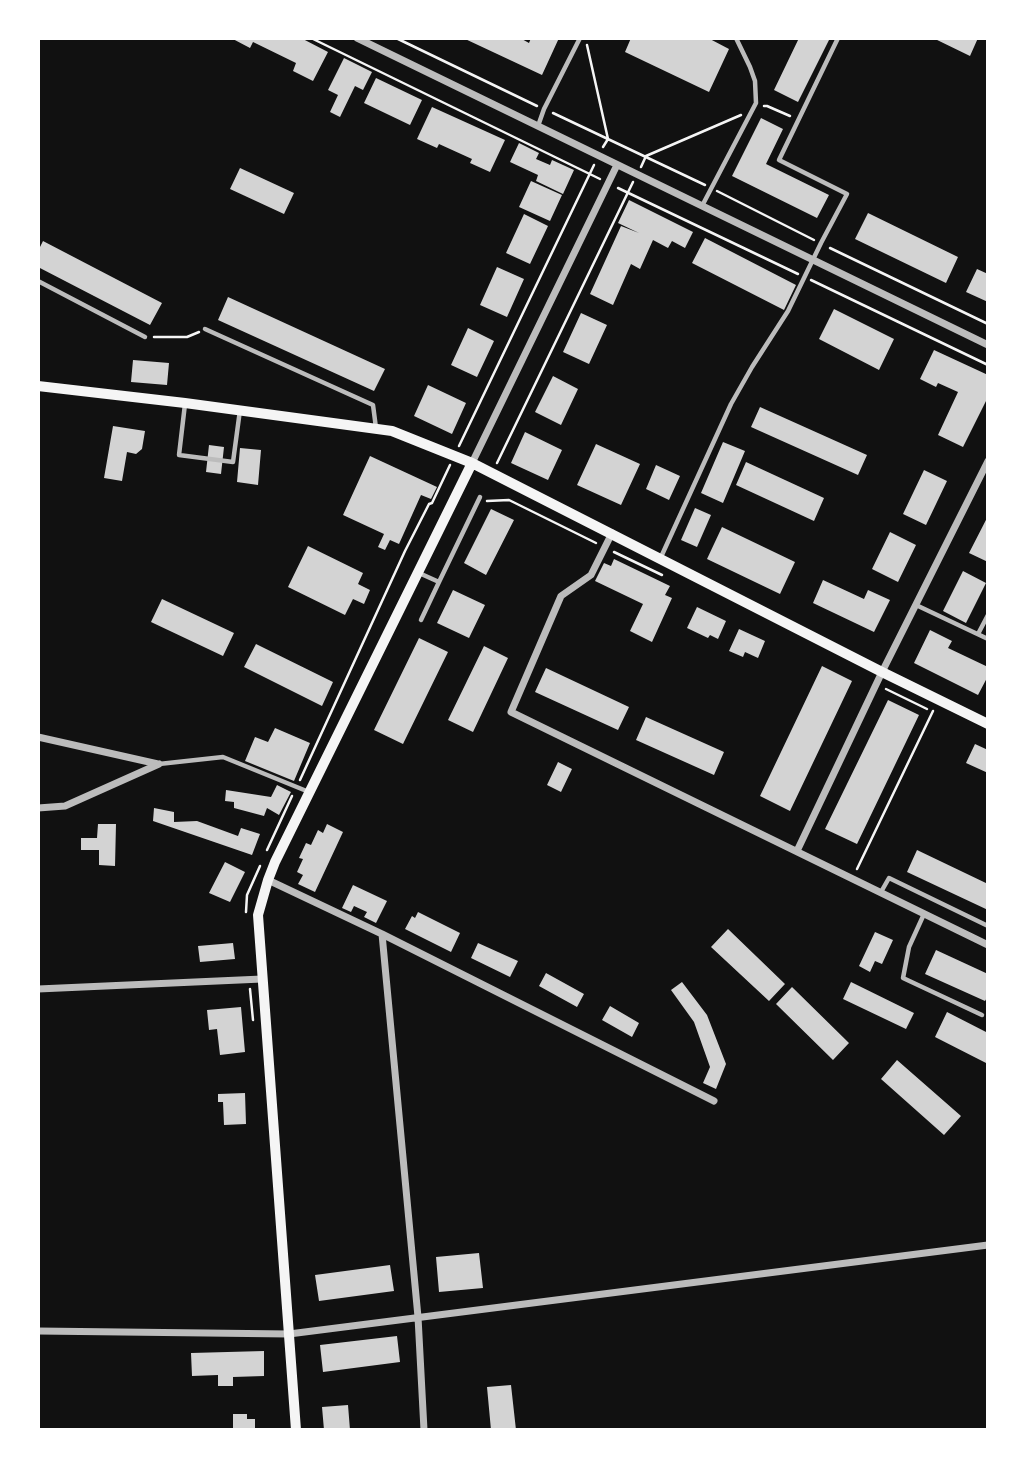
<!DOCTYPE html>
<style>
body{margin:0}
#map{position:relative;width:1026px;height:1468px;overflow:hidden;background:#111;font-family:"DejaVu Sans",sans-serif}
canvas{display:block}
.frame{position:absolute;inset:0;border:40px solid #fff;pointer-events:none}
</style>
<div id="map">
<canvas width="1026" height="1468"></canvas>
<div class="frame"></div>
</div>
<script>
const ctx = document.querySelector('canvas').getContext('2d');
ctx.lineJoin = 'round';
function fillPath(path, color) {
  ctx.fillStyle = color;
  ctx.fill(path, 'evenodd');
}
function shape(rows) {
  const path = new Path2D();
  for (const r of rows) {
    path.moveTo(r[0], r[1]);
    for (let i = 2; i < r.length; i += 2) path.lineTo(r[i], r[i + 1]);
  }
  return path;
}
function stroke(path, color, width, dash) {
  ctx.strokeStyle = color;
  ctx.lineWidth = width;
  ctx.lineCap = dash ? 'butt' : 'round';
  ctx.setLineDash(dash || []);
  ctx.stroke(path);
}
fillPath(shape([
 [231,38,301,38,328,52,313,81,293,71,296,63,253,42,250,48],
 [463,38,520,38,529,43,531,38,559,38,542,75],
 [631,38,708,38,729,49,709,92,625,52],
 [799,38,830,38,798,102,774,90],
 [933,38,978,38,970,56],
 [344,58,372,72,363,90,355,86,340,117,330,112,338,95,328,90],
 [376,78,422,100,410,125,364,103],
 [432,107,505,140,490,172,470,163,472,159,439,144,437,148,417,139],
 [761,118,783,129,766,164,829,195,817,218,732,176],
 [519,143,539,153,536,159,550,165,552,160,574,170,563,194,536,181,538,175,510,162],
 [240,168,294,193,284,214,230,189],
 [531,181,562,195,550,221,519,207],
 [629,200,693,232,685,248,672,241,668,248,653,240,640,269,631,264,613,305,590,294,621,226,639,233,618,223],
 [868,213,958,257,946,283,855,239],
 [524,214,548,226,530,264,506,253],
 [705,238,796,285,784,310,692,263],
 [43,241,162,303,150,325,38,267,38,251],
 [497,267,524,279,507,317,480,305],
 [977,269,988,274,988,302,966,292],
 [228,297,385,369,374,391,218,320],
 [834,309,894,339,879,370,819,339],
 [581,313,607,325,589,364,563,352],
 [468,328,494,341,477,377,451,365],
 [934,350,988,375,988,397,963,447,938,435,958,392,938,383,936,387,920,379],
 [133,360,169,363,167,385,131,382],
 [553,376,578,389,561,425,535,412],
 [428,385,466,403,452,434,414,416],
 [760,407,867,455,858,475,751,427],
 [113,426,145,431,142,449,136,454,127,452,122,481,104,478],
 [525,432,562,450,548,480,511,463],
 [723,442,745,451,723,503,701,493],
 [596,444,640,464,621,505,577,485],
 [209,445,224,447,221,474,206,472],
 [240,448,261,450,258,485,237,482],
 [370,456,437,487,431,499,421,495,399,544,390,540,385,550,378,547,384,534,343,515],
 [746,462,824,498,814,521,736,485],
 [656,465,680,476,669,500,646,489],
 [924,470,947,481,926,525,903,514],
 [695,508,711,515,697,547,681,540],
 [491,509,514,520,486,575,464,563],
 [988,516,988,562,969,553],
 [722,527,795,562,780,594,707,559],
 [890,532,916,545,898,582,872,569],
 [308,546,363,573,358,584,370,590,364,604,353,599,345,615,288,587],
 [614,559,670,586,665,595,672,598,652,642,630,631,643,604,595,581,604,563,611,566],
 [963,571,986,583,966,623,943,611],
 [823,580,864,599,868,590,890,600,874,632,813,603],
 [453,590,485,605,469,638,437,623],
 [162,599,234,633,223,656,151,622],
 [697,607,726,621,718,639,710,635,708,638,687,628],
 [739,629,765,641,758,658,745,652,743,657,729,651],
 [930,630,952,641,948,648,988,667,988,676,978,695,914,663],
 [419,638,448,652,403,744,374,730],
 [256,644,333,682,322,706,244,667],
 [484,646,508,658,473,732,448,720],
 [822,666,852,681,790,811,760,796],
 [546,668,629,707,618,730,535,692],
 [888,700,919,715,857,844,825,829],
 [646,717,724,752,714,775,636,740],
 [275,728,310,743,294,781,245,761,255,737,268,742],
 [975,744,988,750,988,773,966,763],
 [558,762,572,769,561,792,547,785],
 [277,785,291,792,279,815,267,808,264,816,234,808,234,802,225,801,226,790,271,797],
 [154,808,174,812,174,822,197,821,238,836,241,828,260,834,252,855,153,821],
 [98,824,116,824,115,866,99,865,99,850,81,850,81,838,97,838],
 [327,824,343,832,315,892,298,884,303,875,297,872,303,859,299,858,306,843,311,845,318,830,323,833],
 [917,850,988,884,988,910,907,872],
 [225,862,245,872,230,902,209,893],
 [353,885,387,901,376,923,364,917,367,912,354,906,351,912,342,908],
 [418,912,460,933,451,952,405,929,412,916,415,918],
 [728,929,785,984,769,1001,711,947],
 [875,932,893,940,882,964,875,961,870,972,859,966],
 [233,943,235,959,200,962,198,946],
 [478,943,518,961,510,977,471,958],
 [936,950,988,974,988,996,985,1001,925,974],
 [546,973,584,994,577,1007,539,986],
 [682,982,707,1015,726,1064,716,1089,703,1083,710,1067,694,1022,671,990],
 [851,982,914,1013,906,1029,843,999],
 [792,987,849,1043,833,1060,776,1004],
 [610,1006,639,1023,632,1037,602,1020],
 [241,1007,245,1052,220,1055,217,1029,209,1030,207,1010],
 [947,1012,988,1033,988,1064,935,1037],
 [897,1060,961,1116,944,1135,881,1079],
 [245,1093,246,1124,224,1125,223,1102,218,1102,218,1094],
 [479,1253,483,1288,439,1292,436,1257],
 [390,1265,394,1291,319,1301,315,1275],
 [397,1336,400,1362,323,1372,320,1345],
 [264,1351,264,1376,233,1377,233,1386,218,1386,218,1375,192,1376,191,1353],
 [511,1385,516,1430,491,1430,487,1387],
 [348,1405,350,1430,324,1430,322,1407],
 [233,1414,247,1414,247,1419,255,1419,255,1430,233,1430]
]), '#d3d3d3');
stroke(shape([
 [311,38,600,179],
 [396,38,537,106],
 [587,45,608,139,603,147],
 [764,106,767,106,790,116],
 [553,113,705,185],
 [641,167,646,156,741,115],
 [618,188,798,274],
 [717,191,814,240],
 [830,248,988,324],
 [811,280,988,365],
 [154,337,187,337,199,332],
 [459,446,594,165],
 [497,463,633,182],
 [487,501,509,500,596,543],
 [614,552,662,575],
 [886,689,927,709],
 [300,780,405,551,429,504,432,503,450,465],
 [267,850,292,796],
 [857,869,933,711],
 [246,912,247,895,260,866],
 [250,989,253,1020]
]), '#f5f5f5', 2.5);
stroke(shape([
 [538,126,544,109,580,38],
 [702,206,756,103,755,81,750,67,736,38],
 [38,281,145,337],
 [205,329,373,405,376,428],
 [185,404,179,455,233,462,240,410],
 [661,557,731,404,752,367,788,311,821,243,847,194,779,160,838,38],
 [419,573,439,582,480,497],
 [916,605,988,639],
 [421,620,439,582],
 [978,634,988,615],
 [159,764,223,757,309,792],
 [881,892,889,878,988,926],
 [924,914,909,947,903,978,982,1015]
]), '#bcbcbc', 4.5);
stroke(shape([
 [357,38,988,345],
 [472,463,617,165],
 [612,533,591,575,561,596,511,712,988,945],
 [38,737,158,764],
 [38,808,65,806,159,764],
 [797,851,882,672,988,461],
 [268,880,382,934,714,1101],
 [382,934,418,1317,424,1430],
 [38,989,262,979],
 [38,1331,289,1334,988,1245]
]), '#bcbcbc', 7);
stroke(shape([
 [38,386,185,403,392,431,472,463,882,672,988,724],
 [296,1430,258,915,268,880,275,862,472,463]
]), '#f5f5f5', 10);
</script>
